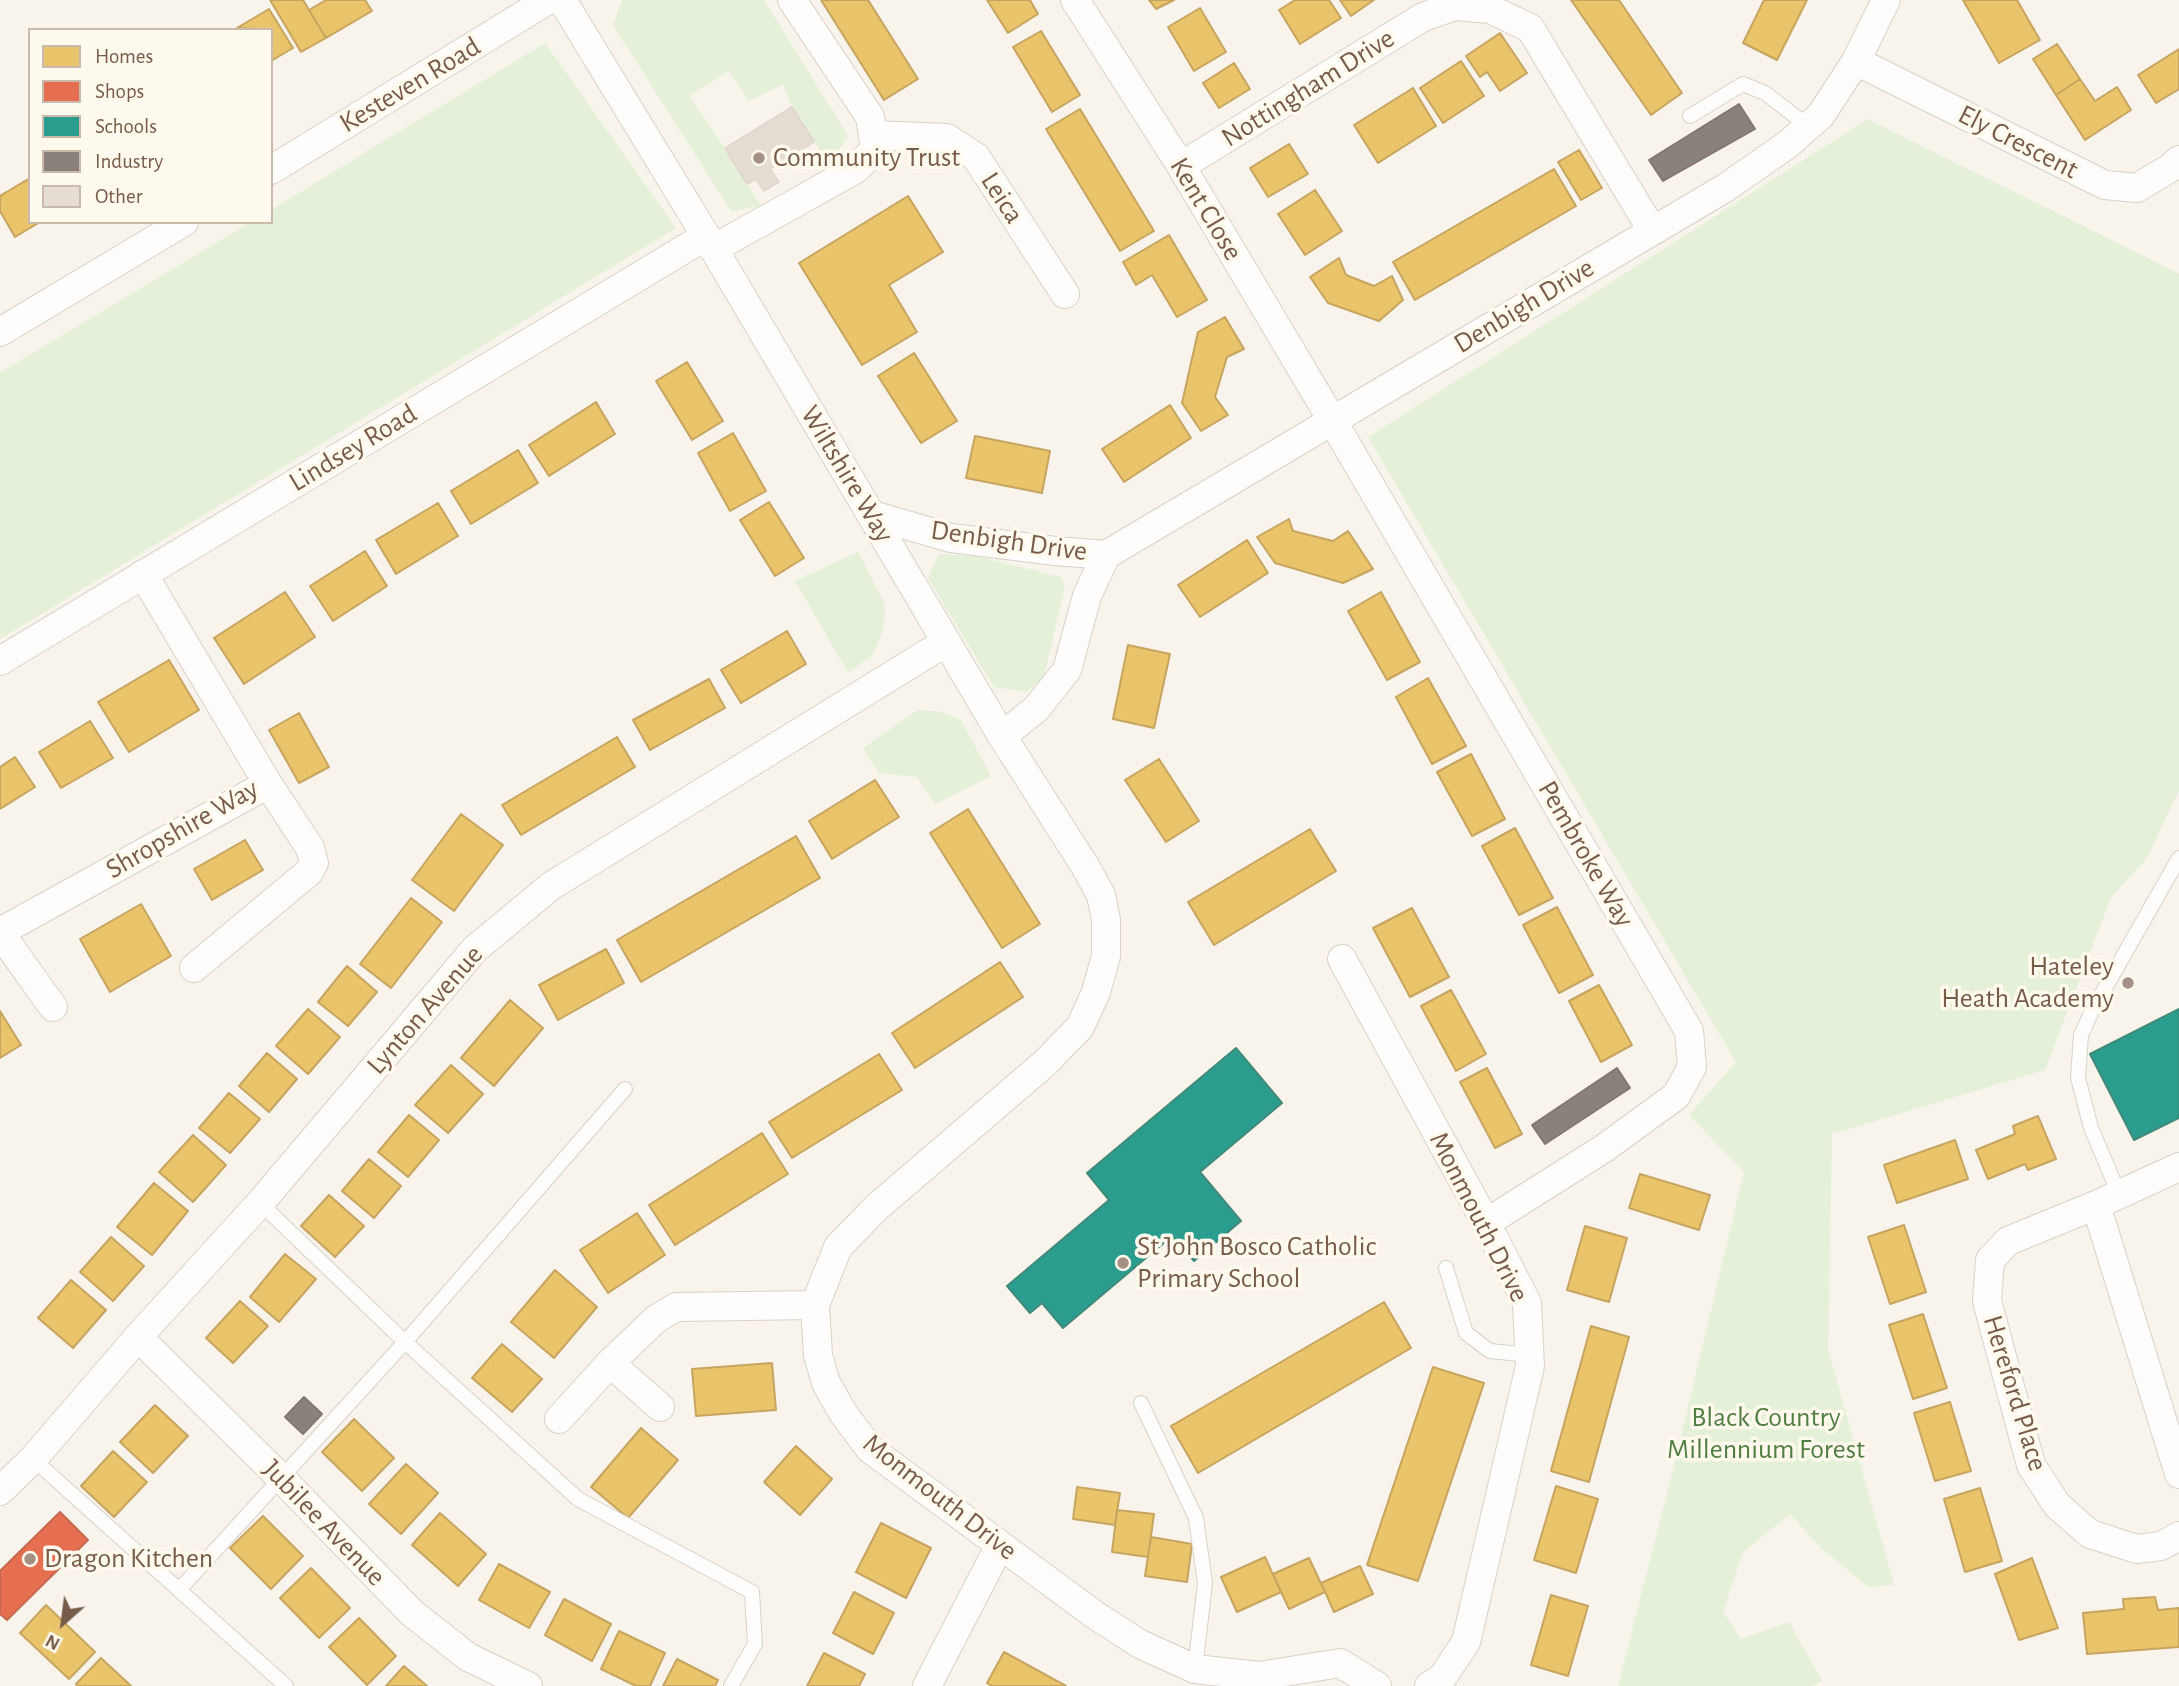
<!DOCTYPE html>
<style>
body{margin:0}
#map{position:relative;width:2179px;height:1686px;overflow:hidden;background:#f8f4ec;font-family:"Alegreya Sans",sans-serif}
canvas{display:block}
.legend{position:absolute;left:28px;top:28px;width:245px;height:196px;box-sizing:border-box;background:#fff9ee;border:2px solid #c9baac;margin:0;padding:9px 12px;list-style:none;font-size:21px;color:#785c4a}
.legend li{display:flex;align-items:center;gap:14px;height:35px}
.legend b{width:35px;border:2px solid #c9baac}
.north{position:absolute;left:28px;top:1588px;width:70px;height:70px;-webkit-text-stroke:5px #fff9ee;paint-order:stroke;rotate:208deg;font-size:19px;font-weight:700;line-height:28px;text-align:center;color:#785c4a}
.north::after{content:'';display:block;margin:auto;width:24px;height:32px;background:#785c4a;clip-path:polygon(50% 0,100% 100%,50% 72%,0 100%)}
</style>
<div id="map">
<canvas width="2179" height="1686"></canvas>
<ul class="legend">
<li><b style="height:19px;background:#e9c46a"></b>Homes</li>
<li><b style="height:19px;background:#e76f51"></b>Shops</li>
<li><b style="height:19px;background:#2a9d8f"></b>Schools</li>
<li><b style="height:19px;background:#8a817c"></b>Industry</li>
<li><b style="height:19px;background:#e5dcd3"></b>Other</li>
</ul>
<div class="north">N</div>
</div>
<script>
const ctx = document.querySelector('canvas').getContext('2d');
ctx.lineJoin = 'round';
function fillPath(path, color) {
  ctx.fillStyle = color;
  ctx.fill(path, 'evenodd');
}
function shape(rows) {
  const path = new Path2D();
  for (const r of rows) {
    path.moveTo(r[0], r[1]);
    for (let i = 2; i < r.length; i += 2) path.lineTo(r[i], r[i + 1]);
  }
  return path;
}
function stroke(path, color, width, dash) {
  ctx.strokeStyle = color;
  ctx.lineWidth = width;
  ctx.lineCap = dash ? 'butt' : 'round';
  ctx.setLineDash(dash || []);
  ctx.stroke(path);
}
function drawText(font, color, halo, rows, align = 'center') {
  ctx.font = font + ' "Alegreya Sans",sans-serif';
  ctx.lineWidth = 7;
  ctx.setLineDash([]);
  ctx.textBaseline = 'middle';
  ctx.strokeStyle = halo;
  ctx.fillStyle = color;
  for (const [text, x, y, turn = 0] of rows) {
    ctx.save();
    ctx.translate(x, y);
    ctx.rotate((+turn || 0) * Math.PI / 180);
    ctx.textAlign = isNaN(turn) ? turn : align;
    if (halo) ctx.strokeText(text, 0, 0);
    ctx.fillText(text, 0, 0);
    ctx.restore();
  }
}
fillPath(shape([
 [622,0,764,0,848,136,829,164,792,107,783,84,749,101,729,71,689,96,725,148,761,206,731,211,613,25],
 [545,43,676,228,0,639,0,373,251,222,271,222,271,210],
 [1868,119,2179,274,2179,790,2147,858,2111,897,2045,1070,1832,1134,1828,1349,1894,1585,1868,1587,1821,1548,1790,1514,1743,1552,1723,1612,1741,1639,1789,1622,1822,1681,1812,1686,1618,1686,1674,1466,1744,1172,1689,1115,1736,1062,1368,437],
 [858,552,884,603,885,617,881,636,872,656,848,672,795,581],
 [939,554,976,556,1060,577,1065,586,1044,677,1027,692,994,687,928,578],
 [918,710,942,712,961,720,991,776,935,804,917,777,879,773,863,748]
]), '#e4f0d7');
const homes = shape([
 [270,0,303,0,326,38,301,52,270,0],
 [326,0,365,0,372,11,326,38,309,10,326,0],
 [821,0,868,0,918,79,884,100,821,0],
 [987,0,1030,0,1038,14,1008,33,987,0],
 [1149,0,1174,0,1156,9,1149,0],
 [1295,0,1329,0,1341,18,1300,44,1279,10,1295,0],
 [1340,0,1374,0,1351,16,1340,0],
 [1571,0,1619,0,1682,93,1651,115,1571,0],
 [1764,0,1807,0,1777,60,1743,43,1764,0],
 [1963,0,2017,0,2040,40,1999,63,1963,0],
 [1200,8,1226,52,1194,71,1168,27,1200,8],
 [269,9,293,48,271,61,271,30,237,28,269,9],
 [1041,31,1080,95,1052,112,1013,47,1041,31],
 [1500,33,1527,73,1500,91,1487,72,1480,77,1466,56,1500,33],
 [2057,44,2080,79,2056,95,2033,59,2057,44],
 [2179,49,2179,89,2156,103,2138,75,2179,49],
 [1461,61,1484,96,1443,123,1420,88,1461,61],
 [1234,63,1250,89,1219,108,1203,83,1234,63],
 [2080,79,2095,101,2117,87,2131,110,2085,140,2056,95,2080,79],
 [1413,88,1436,126,1378,163,1354,125,1413,88],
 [1080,109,1154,231,1120,251,1046,129,1080,109],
 [1289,144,1308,174,1268,197,1250,168,1289,144],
 [1579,150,1602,188,1581,200,1558,162,1579,150],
 [1554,169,1576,206,1415,300,1393,262,1554,169],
 [30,178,30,222,40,222,15,237,0,211,0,196,30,178],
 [1315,190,1342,231,1305,255,1278,214,1315,190],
 [908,196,943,252,889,285,917,332,862,365,799,263,908,196],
 [1169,235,1207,300,1177,317,1152,275,1136,285,1123,262,1169,235],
 [1339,258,1346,275,1374,286,1392,276,1403,300,1379,321,1328,303,1310,277,1339,258],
 [1225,317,1244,349,1227,357,1215,397,1228,415,1201,431,1182,403,1198,332,1225,317],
 [914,353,957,421,921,443,878,376,914,353],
 [687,362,723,421,692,440,656,381,687,362],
 [596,402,615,434,549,476,529,445,596,402],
 [1170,405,1191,438,1124,482,1102,449,1170,405],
 [733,433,766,491,730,511,698,453,733,433],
 [975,436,1050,451,1042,493,966,478,975,436],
 [518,450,538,483,471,524,451,491,518,450],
 [769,502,804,558,775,576,740,520,769,502],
 [438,503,458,536,396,574,376,540,438,503],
 [1289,519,1293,531,1333,541,1348,531,1373,569,1343,583,1275,563,1257,537,1289,519],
 [1247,540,1268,573,1200,617,1178,585,1247,540],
 [365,551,387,586,333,621,310,586,365,551],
 [285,592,315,637,244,684,214,638,285,592],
 [1381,592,1420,662,1387,680,1348,611,1381,592],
 [787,631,806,664,741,703,721,670,787,631],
 [1128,645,1170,654,1154,728,1113,719,1128,645],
 [169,660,199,710,129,752,98,702,169,660],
 [1428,678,1466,746,1432,764,1396,697,1428,678],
 [709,679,725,708,650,750,633,720,709,679],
 [299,713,329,767,299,783,269,730,299,713],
 [90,721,113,758,61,788,39,752,90,721],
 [617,737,635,767,521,835,502,805,617,737],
 [1471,754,1505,819,1472,836,1437,772,1471,754],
 [15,757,35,787,0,809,0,767,15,757],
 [1159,759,1199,821,1166,842,1125,780,1159,759],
 [875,780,899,817,832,859,809,821,875,780],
 [968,809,1040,924,1002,948,930,833,968,809],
 [461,814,503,845,454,911,412,880,461,814],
 [1515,828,1553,898,1519,915,1482,846,1515,828],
 [1310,829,1336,871,1214,945,1188,902,1310,829],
 [796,836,820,878,641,982,617,940,796,836],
 [245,840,263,870,212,900,194,869,245,840],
 [411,898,442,922,391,988,360,964,411,898],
 [141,904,171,956,110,992,80,939,141,904],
 [1557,907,1593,975,1559,993,1523,925,1557,907],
 [1412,908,1449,977,1410,997,1373,928,1412,908],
 [606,949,624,983,558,1020,539,985,606,949],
 [1000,962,1023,997,915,1068,892,1033,1000,962],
 [347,966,377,992,348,1026,318,1002,347,966],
 [1599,985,1632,1045,1601,1062,1569,1001,1599,985],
 [1451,990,1486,1054,1456,1071,1421,1006,1451,990],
 [510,1000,543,1028,494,1086,461,1058,510,1000],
 [308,1009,340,1037,308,1074,276,1046,308,1009],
 [0,1011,21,1045,0,1058,0,1011],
 [267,1053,297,1079,269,1112,239,1086,267,1053],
 [879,1054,902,1090,792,1158,769,1122,879,1054],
 [451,1065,483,1094,448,1133,415,1105,451,1065],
 [1487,1068,1522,1134,1495,1148,1460,1082,1487,1068],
 [229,1093,260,1119,230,1153,199,1128,229,1093],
 [409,1115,439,1140,408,1177,378,1152,409,1115],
 [2038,1116,2056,1159,2028,1170,2025,1164,1988,1179,1976,1150,2015,1134,2013,1126,2038,1116],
 [762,1133,788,1174,675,1245,649,1205,762,1133],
 [193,1135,226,1165,193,1202,159,1172,193,1135],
 [1955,1140,1968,1179,1897,1203,1884,1165,1955,1140],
 [369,1159,401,1186,374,1218,342,1191,369,1159],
 [1640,1174,1710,1195,1699,1230,1629,1208,1640,1174],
 [154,1183,188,1211,152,1255,117,1227,154,1183],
 [329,1195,364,1226,335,1257,301,1226,329,1195],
 [637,1213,665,1255,608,1293,580,1250,637,1213],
 [1904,1225,1926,1292,1890,1304,1868,1237,1904,1225],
 [1585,1226,1627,1238,1609,1302,1567,1290,1585,1226],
 [111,1237,144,1266,113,1301,80,1272,111,1237],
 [285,1254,316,1279,279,1322,250,1297,285,1254],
 [555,1270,597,1307,554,1358,511,1322,555,1270],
 [71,1280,106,1310,73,1348,38,1318,71,1280],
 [240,1301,268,1326,233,1363,206,1338,240,1301],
 [1384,1302,1411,1348,1198,1473,1171,1426,1384,1302],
 [1923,1314,1947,1388,1913,1399,1889,1325,1923,1314],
 [1591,1326,1629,1337,1589,1482,1551,1471,1591,1326],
 [502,1344,542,1379,512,1412,472,1378,502,1344],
 [772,1363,776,1410,696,1416,692,1369,772,1363],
 [1433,1367,1484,1383,1418,1581,1367,1565,1433,1367],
 [1950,1402,1971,1471,1935,1481,1914,1413,1950,1402],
 [155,1405,188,1436,153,1473,120,1442,155,1405],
 [354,1419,394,1458,362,1491,322,1452,354,1419],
 [641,1428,678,1460,628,1518,591,1487,641,1428],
 [796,1446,832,1479,800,1515,764,1482,796,1446],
 [113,1451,147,1482,114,1517,81,1486,113,1451],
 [406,1464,438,1493,401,1534,369,1504,406,1464],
 [1556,1486,1598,1499,1576,1573,1534,1560,1556,1486],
 [1077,1487,1120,1493,1115,1525,1073,1519,1077,1487],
 [1980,1488,2002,1561,1965,1572,1944,1499,1980,1488],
 [1117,1510,1154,1514,1148,1557,1112,1552,1117,1510],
 [440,1513,486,1554,458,1586,412,1545,440,1513],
 [263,1516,303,1556,271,1589,230,1548,263,1516],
 [881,1523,931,1548,906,1598,856,1572,881,1523],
 [1151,1537,1192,1544,1187,1582,1145,1576,1151,1537],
 [1265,1557,1281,1592,1237,1612,1221,1577,1265,1557],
 [1309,1558,1325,1592,1289,1609,1273,1574,1309,1558],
 [2032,1558,2058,1628,2019,1640,1995,1574,2032,1558],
 [499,1564,550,1592,529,1628,479,1600,499,1564],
 [1360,1566,1373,1594,1334,1612,1321,1583,1360,1566],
 [311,1568,350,1608,319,1638,280,1598,311,1568],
 [854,1592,894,1613,873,1654,833,1633,854,1592],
 [1551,1595,1588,1606,1568,1676,1531,1665,1551,1595],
 [2155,1597,2158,1610,2179,1608,2179,1647,2087,1654,2083,1613,2124,1609,2123,1599,2155,1597],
 [564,1599,611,1624,592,1661,545,1635,564,1599],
 [46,1605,95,1652,69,1679,20,1633,46,1605],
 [359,1618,396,1656,367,1685,329,1647,359,1618],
 [619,1631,665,1653,650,1686,636,1686,601,1669,619,1631],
 [1004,1652,1066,1686,992,1686,987,1683,1004,1652],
 [824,1653,865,1674,859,1686,807,1686,824,1653],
 [101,1658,131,1686,78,1686,76,1684,101,1658],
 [677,1659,718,1680,715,1686,663,1686,677,1659],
 [404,1666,427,1686,386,1686,404,1666]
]);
fillPath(homes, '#e9c46a');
stroke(homes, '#c7a560', 2);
const shops = shape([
 [60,1512,88,1540,7,1620,0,1614,0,1571,60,1512]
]);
fillPath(shops, '#e76f51');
stroke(shops, '#c6694f', 2);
const schools = shape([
 [2179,1009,2179,1118,2134,1140,2090,1054,2179,1009],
 [1236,1048,1282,1103,1200,1172,1241,1221,1194,1261,1172,1236,1063,1328,1042,1303,1030,1313,1007,1286,1109,1200,1087,1173,1236,1048]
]);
fillPath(schools, '#2a9d8f');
stroke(schools, '#418a7a', 2);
const industry = shape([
 [1739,104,1755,129,1663,181,1649,160,1739,104],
 [1617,1068,1630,1088,1545,1144,1532,1125,1617,1068],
 [304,1397,322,1414,303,1434,285,1417,304,1397]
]);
fillPath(industry, '#8a817c');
stroke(industry, '#85766d', 2);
const building = shape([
 [792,107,814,142,770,169,779,182,764,191,756,179,747,184,725,148,792,107]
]);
fillPath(building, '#e5dcd3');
stroke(building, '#e1d7ce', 2);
const lane = shape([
 [1690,116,1743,84,1765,93,1808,126],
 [2119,1194,2091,1128,2078,1078,2081,1035,2092,1011,2179,858],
 [260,1203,405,1342,578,1499,752,1592,755,1644,731,1686],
 [1446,1268,1466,1333,1490,1351,1530,1355],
 [1141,1403,1196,1518,1205,1583,1195,1669],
 [33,1459,286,1686],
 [179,1590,405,1342,625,1089]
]);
const street = shape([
 [562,0,706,236,1002,736,1085,866,1101,895,1106,920,1106,956,1096,992,1080,1027,1045,1063,877,1207,838,1247,815,1305,818,1355,826,1383,843,1413,870,1449,1095,1615,1140,1644,1195,1669,1259,1676,1340,1663,1377,1686],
 [1075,0,1181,166,1332,420,1689,1031,1692,1067,1676,1096,1603,1149,1486,1223],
 [1856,61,2105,185,2137,188,2170,168,2179,160],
 [873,135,947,138,976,157,1065,294],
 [1181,166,1423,17,1455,6,1490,9,1530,28,1652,230],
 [271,170,548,0],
 [713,249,856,169,875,149,870,117,792,0],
 [0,332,184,222],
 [872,515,951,538,1055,551,1106,555],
 [0,661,706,236],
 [1002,736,1036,709,1067,670,1087,596,1106,555,1725,188,1787,145,1821,115,1856,61,1886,0],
 [0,932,268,784,143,574],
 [0,933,53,1007],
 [1342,959,1486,1223,1527,1303,1530,1366,1466,1642,1442,1678,1429,1686],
 [194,968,309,872,314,863,310,848,268,784],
 [2179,1167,2096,1205,2179,1474],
 [2096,1205,2008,1241,1990,1260,1987,1301,2031,1465,2057,1505,2090,1534,2137,1549,2161,1546,2179,1536],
 [138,1337,280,1477,412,1613,468,1657,528,1686],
 [610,1363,660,1407],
 [559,1419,610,1363,656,1319,676,1307,815,1305],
 [0,1491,33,1459,138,1337,260,1203,475,949,551,886,946,642],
 [927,1686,1000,1545]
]);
stroke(lane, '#d7d1ca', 16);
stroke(street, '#d7d1ca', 30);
stroke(lane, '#fefdfc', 14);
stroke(street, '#fefdfc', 28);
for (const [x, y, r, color] of [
 [759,158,7,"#a59183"],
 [2128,983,7,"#a59183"],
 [1123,1263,7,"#a59183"],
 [30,1559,7,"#a59183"]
]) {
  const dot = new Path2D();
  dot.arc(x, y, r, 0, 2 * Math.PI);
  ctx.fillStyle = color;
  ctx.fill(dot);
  stroke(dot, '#fff9ee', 2.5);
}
drawText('28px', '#785c4a', '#fff9ee', [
 ["Kesteven Road",410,85,-31],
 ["Nottingham Drive",1308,88,-32],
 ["Ely Crescent",2018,142,27],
 ["Leica",1002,198,57],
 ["Kent Close",1206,209,59],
 ["Denbigh Drive",1524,306,-31],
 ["Lindsey Road",353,448,-31],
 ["Wiltshire Way",847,474,59],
 ["Denbigh Drive",1009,541,8],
 ["Shropshire Way",182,829,-30],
 ["Pembroke Way",1586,854,60],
 ["Lynton Avenue",425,1010,-49],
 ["Monmouth Drive",1479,1217,63],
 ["Hereford Place",2015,1393,73],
 ["Monmouth Drive",940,1497,38],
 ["Jubilee Avenue",324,1523,46]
]);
drawText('28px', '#785c4a', '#fff9ee', [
 ["Community Trust",773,158],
 ["Hateley",2114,967,"right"],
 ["Heath Academy",2114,999,"right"],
 ["St John Bosco Catholic",1137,1247],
 ["Primary School",1137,1279],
 ["Dragon Kitchen",44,1559]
], 'left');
drawText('28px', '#517e42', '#fff9ee', [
 ["Black Country",1766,1418],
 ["Millennium Forest",1766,1450]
]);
</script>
